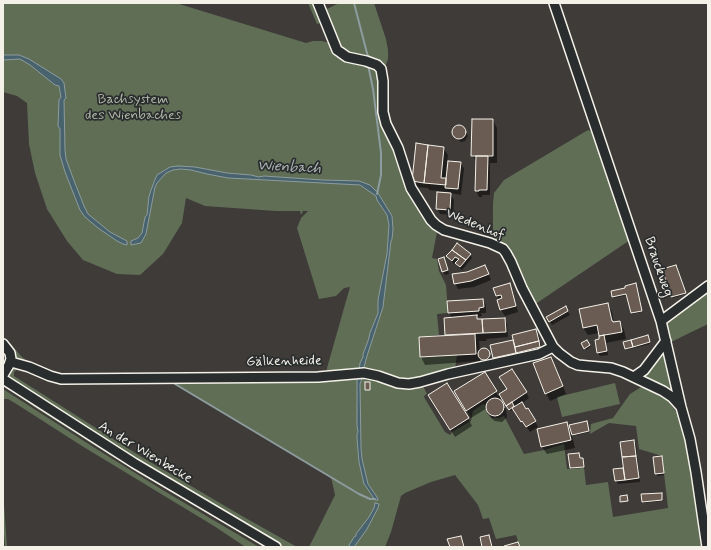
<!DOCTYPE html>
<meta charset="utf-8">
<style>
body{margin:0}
#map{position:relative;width:711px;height:550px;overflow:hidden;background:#3e3b39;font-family:Mynerve,sans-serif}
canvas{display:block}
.frame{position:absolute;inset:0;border:4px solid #f4f1e8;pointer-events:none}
</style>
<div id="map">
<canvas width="711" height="550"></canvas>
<div class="frame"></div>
</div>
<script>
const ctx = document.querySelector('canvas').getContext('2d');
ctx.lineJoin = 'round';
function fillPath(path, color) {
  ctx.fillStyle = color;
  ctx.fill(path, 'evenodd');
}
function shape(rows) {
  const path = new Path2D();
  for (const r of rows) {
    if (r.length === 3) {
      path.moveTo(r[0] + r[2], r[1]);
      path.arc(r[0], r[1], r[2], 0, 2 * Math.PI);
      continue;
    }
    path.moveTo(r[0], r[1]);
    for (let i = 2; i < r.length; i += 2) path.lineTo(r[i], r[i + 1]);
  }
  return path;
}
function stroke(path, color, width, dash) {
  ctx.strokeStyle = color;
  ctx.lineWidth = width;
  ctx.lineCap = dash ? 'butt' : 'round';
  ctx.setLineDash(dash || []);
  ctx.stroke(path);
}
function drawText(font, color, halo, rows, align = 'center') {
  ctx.font = font + ' Mynerve,sans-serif';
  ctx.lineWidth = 3.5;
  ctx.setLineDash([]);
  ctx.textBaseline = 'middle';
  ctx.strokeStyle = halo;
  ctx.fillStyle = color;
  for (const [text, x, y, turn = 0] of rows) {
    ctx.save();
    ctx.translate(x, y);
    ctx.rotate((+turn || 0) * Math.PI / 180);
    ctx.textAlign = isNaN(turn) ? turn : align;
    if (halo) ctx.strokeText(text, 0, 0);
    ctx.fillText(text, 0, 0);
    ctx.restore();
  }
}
fillPath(shape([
 [3,3,176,3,306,43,313,41,322,41,329,43,321,23,317,24,308,3,316,3,330,44,330,49,328,49,332,50,338,48,325,10,339,3,374,3,386,39,388,50,388,59,384,70,379,112,433,229,437,232,432,258,437,259,439,271,446,285,448,313,437,314,439,335,419,337,420,357,457,355,455,369,423,386,427,394,425,395,424,397,445,432,450,435,452,432,471,421,473,411,483,404,486,405,487,413,491,418,499,418,504,416,524,454,544,450,564,444,567,469,584,467,586,485,608,482,613,517,668,508,662,456,639,449,636,426,609,423,590,434,591,424,613,418,630,394,643,386,667,400,679,415,687,440,704,547,520,547,516,535,496,539,489,518,483,519,478,505,455,475,431,482,405,493,401,496,391,532,385,547,309,547,335,495,331,477,175,384,177,380,326,379,327,368,350,287,344,288,336,296,319,299,297,228,301,218,308,211,303,211,301,215,300,211,276,211,205,206,186,198,182,223,163,254,140,275,117,274,83,260,67,241,47,209,35,173,29,144,27,103,17,96,3,92],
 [588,130,595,133,630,240,534,305,522,281,512,254,505,246,493,240,493,204,494,193,504,180],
 [708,290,708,324,669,343,665,322],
 [3,337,11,344,20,355,29,363,64,377,15,359,3,341],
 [664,347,676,395,637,378],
 [17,367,84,382,19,368,16,370,14,372,14,376,140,456,242,516,297,547,282,547,125,454,9,378,8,375,10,370],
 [615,383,620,404,562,417,557,397],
 [3,385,6,385,269,547,264,547,110,455,36,408],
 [3,389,98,450,166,492,259,547,247,547,244,546,214,526,82,446,18,405,8,399,3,399],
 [3,489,7,547,5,546,3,522]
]), '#606e56');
const water = shape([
 [3,55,19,55,29,59,61,79,64,83,66,98,64,100,65,150,66,159,73,178,84,206,88,214,110,232,127,241,127,245,123,244,117,241,98,228,85,217,80,210,65,172,60,155,60,129,58,126,59,100,61,97,59,86,55,85,30,65,20,59,3,60,3,55],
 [178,166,195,167,227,173,251,175,259,177,264,176,323,180,359,181,370,185,378,193,392,216,393,229,392,239,391,241,383,307,367,356,363,371,359,371,360,363,363,357,363,354,368,341,370,333,378,313,378,300,387,254,389,225,387,215,377,200,376,196,360,185,228,178,207,174,191,170,180,169,173,170,166,173,157,183,155,187,146,234,141,243,131,245,131,241,138,238,142,233,145,217,147,215,149,196,154,182,157,175,170,167,178,166],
 [357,375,363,376,360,384,361,448,362,459,368,484,377,497,378,500,375,500,367,488,364,484,359,462,357,439,357,434,358,432,357,426,357,375],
 [375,503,379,504,378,508,367,529,354,547,348,547,354,537,356,536,356,534,369,517,374,508,375,503]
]);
fillPath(water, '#48636d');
stroke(water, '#8d9c9e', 1);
fillPath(shape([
 [493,120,497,128,497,163,490,163,490,195,482,195,482,197,479,197,476,191,477,163,472,155],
 [460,126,464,129,468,136,465,141,462,142,459,141,454,132,457,127],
 [443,148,448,155,446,170,448,170,461,163,464,169,461,195,450,193,454,200,453,215,440,214,437,208,449,194,449,192,429,190,428,188,416,187,413,181],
 [470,254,472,258,462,270,458,267,456,262,454,264,450,260,448,257],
 [444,259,446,262,449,274,445,275,443,271],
 [485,266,491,280,474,287,458,289,455,283],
 [676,267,686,294,673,298,663,270],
 [509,285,512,290,518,312,505,316,501,310,499,300,497,296],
 [636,286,642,312,632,314,628,295,614,298,612,292],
 [482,300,486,305,486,313,481,313,482,316,477,317,479,320,504,319,507,324,508,337,486,339,487,341,479,341,480,352,484,349,488,351,491,359,490,362,484,363,480,356,480,361,425,365,421,357,446,336,445,319,452,318,449,313],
 [608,304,612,312,614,323,620,322,624,330,626,339,606,343,608,355,600,356,598,353,596,341,601,340,599,333,588,335,583,328],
 [565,307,570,315,552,325,547,317],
 [536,331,539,336,542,351,497,364,494,358,491,346,514,340],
 [648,338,650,344,626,350,626,349],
 [587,341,590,347,586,350,582,344],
 [555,366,566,394,550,401,546,393],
 [484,373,498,396,508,390,526,392,529,398,522,403,526,410,528,409,538,427,530,432,526,426,525,427,514,408,511,411,510,411,502,398,499,400,501,401,506,410,507,417,502,422,495,421,492,419,487,408,471,418,460,399],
 [434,403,468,418,472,426,455,437],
 [567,423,571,430,587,424,589,432,572,436,575,448,547,454,542,447],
 [634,441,636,445,640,482,618,484,616,481,615,470,625,469],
 [569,455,583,460,584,468,571,469],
 [661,457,664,475,657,476,654,458],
 [662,495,662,501,643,503,643,501]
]), '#0007');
stroke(shape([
 [354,3,368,57],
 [368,65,373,89,381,153,381,175,377,194],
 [175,384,359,494,370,499,375,499]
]), '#8d9c9e', 2);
const building = shape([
 [472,119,493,119,493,156,471,156,472,119],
 [459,132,7],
 [416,143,428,145,424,183,412,181,416,143],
 [428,145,444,147,441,178,446,178,446,185,424,183,428,145],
 [476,156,488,156,487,190,479,190,479,191,475,191,476,156],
 [448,161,461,162,458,189,445,188,448,161],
 [437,192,451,193,450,210,436,209,437,192],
 [457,243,471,254,466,260,452,250,457,243],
 [452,250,466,260,460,267,455,263,459,259,455,257,452,261,446,256,452,250],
 [444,257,448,270,442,272,438,259,444,257],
 [485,265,489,274,471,281,454,284,452,274,467,272,485,265],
 [676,265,686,293,671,297,662,269,676,265],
 [510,283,516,306,500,310,497,300,502,298,501,295,496,296,493,288,510,283],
 [636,283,642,311,631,313,626,294,612,297,611,291,625,288,625,286,636,283],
 [483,299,484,307,479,308,479,311,448,313,447,301,483,299],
 [608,303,612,321,613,321,613,322,620,321,622,332,599,336,597,325,583,328,579,309,608,303],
 [566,306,568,311,549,322,546,317,566,306],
 [477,315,477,319,482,319,483,333,445,335,444,318,477,315],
 [505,318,506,332,483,333,482,319,505,318],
 [536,329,539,341,515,347,512,335,536,329],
 [475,334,476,354,420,357,419,337,475,334],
 [604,335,607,351,597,353,595,340,599,339,599,336,604,335],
 [648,335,650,342,633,347,631,340,648,335],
 [513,340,516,353,493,358,490,345,513,340],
 [587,340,590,345,584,349,581,343,587,340],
 [631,340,633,347,625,349,623,342,631,340],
 [539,341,540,347,516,353,515,347,539,341],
 [484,354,6],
 [551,357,563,386,545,394,533,363,551,357],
 [512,369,527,392,506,406,499,394,507,389,499,377,512,369],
 [485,372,497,391,466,411,454,391,485,372],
 [365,382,370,382,370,390,365,390,365,382],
 [447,383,469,418,450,430,428,395,447,383],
 [495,407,9],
 [512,402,514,406,509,410,506,406,512,402],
 [522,402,526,409,528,408,536,421,526,427,522,421,521,422,512,408,522,402],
 [587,421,589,431,572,435,569,425,587,421],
 [567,422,571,440,541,447,537,429,567,422],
 [634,440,636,456,622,457,620,442,634,440],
 [579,453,580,458,583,458,584,467,570,468,568,454,579,453],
 [636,456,639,478,625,480,622,457,636,456],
 [662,456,664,473,655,474,653,457,662,456],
 [623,468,625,480,615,481,613,469,623,468],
 [662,493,662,500,642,502,641,494,662,493],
 [627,495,628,501,620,502,620,496,627,495],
 [489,535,492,547,482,547,480,537,489,535],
 [461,536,464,547,450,547,447,539,461,536],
 [518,542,520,547,504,547,504,546,518,542]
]);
fillPath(building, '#6b5c53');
stroke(building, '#f4f1e8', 1);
const minor = shape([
 [318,3,337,50,340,52,347,57,366,61,377,65,381,69,383,81,383,112,386,124,398,148,411,188,431,220,436,225,444,230,490,243,503,249,506,253,511,262,522,288,553,347,559,353,571,362,578,365,588,366,611,368,623,372,663,391,672,397,681,407],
 [554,3,661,321,681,407,690,439,696,472,707,547],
 [661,321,708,286],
 [3,344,10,353,11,359,9,365,3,375],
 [11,362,29,367,50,376,61,379,318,377,364,373,378,376,398,383,409,384,420,382,448,374,539,354,553,347],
 [634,377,644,370,666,341],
 [3,379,134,463,276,547]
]);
stroke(minor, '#f4f1e8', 12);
stroke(minor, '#2a2d2e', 9);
drawText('14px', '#b1b6a6', '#2a2d2e', [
 ["Bachsystem",133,100],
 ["des Wienbaches",133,116]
]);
drawText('14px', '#f4f1e8', '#2a2d2e', [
 ["Wedenhof",475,225,22],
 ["Brauckweg",658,267,71],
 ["Gälkenheide",284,362,-1],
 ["An der Wienbecke",145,453,31]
]);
drawText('italic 15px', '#afb8b7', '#2a2d2e', [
 ["Wienbach",289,168,3]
]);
</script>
